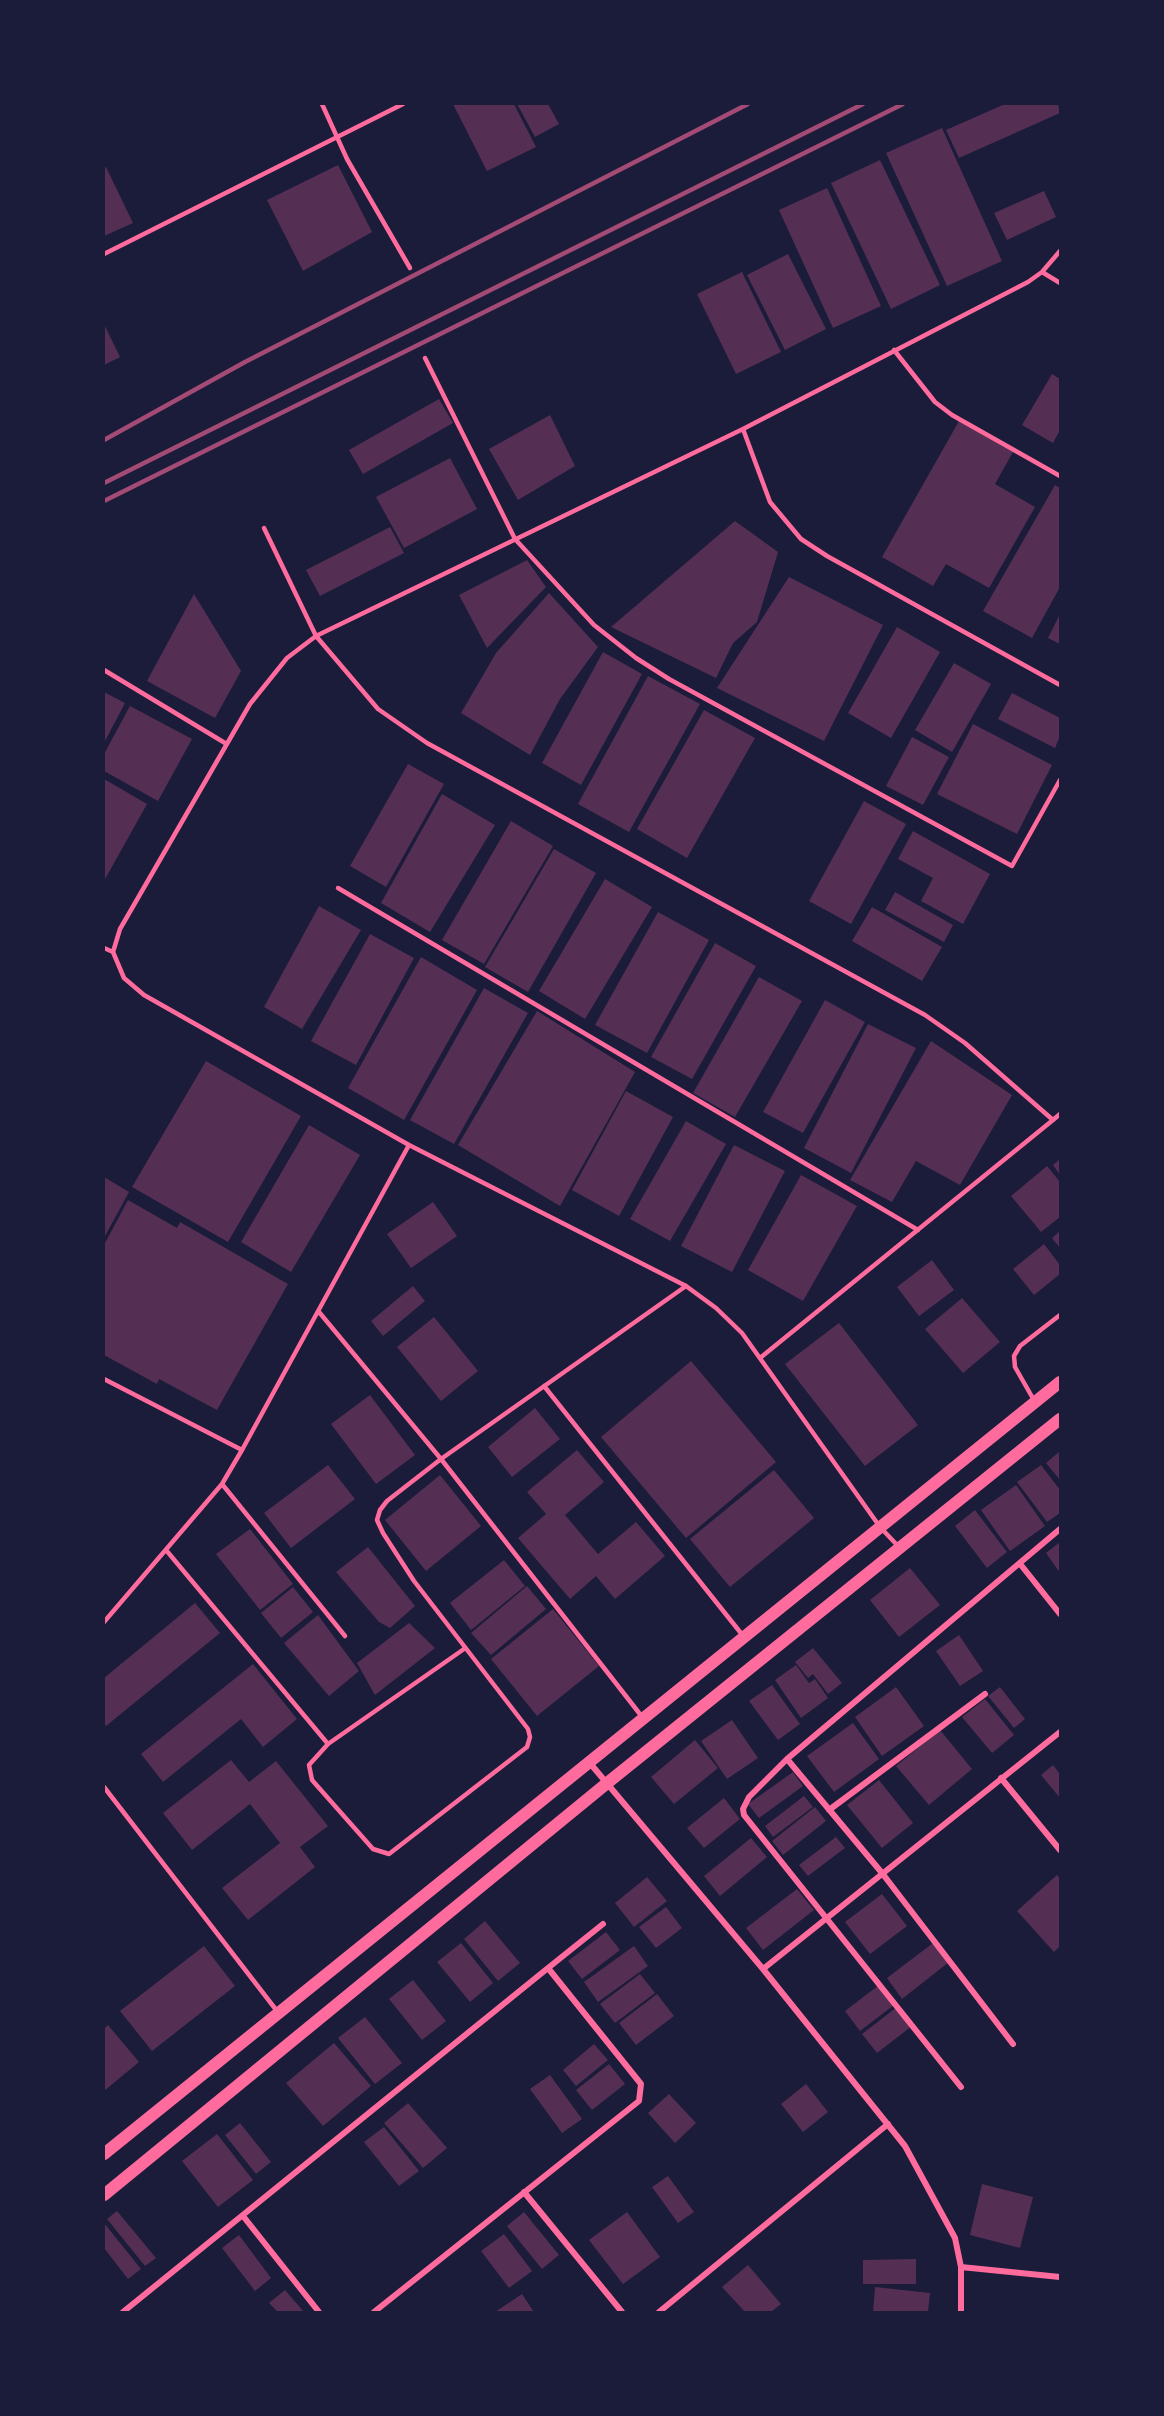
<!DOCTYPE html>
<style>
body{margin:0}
#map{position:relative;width:1164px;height:2416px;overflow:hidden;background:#1b1b3a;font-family:"Archivo Narrow",sans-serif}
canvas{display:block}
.frame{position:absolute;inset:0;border:105px solid #1b1b3a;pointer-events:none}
</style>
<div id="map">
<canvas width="1164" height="2416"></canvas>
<div class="frame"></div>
</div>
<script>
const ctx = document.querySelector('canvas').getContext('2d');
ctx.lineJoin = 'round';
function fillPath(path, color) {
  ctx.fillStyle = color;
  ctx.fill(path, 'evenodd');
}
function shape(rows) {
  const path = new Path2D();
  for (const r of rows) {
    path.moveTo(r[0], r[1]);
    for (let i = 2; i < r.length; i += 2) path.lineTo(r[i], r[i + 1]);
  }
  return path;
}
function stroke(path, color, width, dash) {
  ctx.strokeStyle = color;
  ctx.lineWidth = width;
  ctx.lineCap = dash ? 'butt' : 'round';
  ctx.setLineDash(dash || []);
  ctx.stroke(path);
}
fillPath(shape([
 [453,104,514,104,536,147,487,171],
 [517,104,548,104,559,124,535,137],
 [1005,104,1058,104,1060,113,959,158,946,130],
 [942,128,1002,261,947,286,886,153],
 [880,160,940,285,891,309,831,183],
 [338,165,372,232,303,271,267,200],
 [106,167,133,223,104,236,104,168],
 [827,188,881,306,833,328,779,210],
 [1044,191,1056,217,1007,240,994,213],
 [788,254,826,329,785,350,747,275],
 [742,272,781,352,736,374,697,294],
 [104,324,120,357,104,365],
 [1052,374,1060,379,1060,430,1053,443,1022,425],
 [439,399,453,423,363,474,349,450],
 [550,415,575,466,518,500,489,449],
 [959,421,1013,452,995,484,1035,507,989,588,946,564,933,586,882,557],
 [450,458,477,509,404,548,376,497],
 [1055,485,1060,488,1060,587,1032,638,983,611],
 [735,521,778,552,757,622,733,643,716,678,611,627],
 [390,527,404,553,320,596,306,570],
 [527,560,546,587,487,648,459,595],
 [789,577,883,625,824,741,717,688],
 [549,593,598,647,560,699,530,755,461,713,496,653],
 [194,594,241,671,215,718,147,681],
 [1060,614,1060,644,1048,638],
 [897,627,940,652,891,738,848,713],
 [603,652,642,674,581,785,542,763],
 [954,663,991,684,952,752,915,730],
 [648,676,700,704,629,832,578,804],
 [104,692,125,703,104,743],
 [1012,693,1060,718,1060,736,1055,748,998,719],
 [130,706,192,739,158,801,104,771,104,754],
 [704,710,755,738,687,858,637,829],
 [973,724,1052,765,1017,834,937,794],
 [912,737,949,757,923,805,886,786],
 [408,764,444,784,386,887,350,866],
 [104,779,147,804,104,881],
 [442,794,495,825,430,932,381,903],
 [864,801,906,824,851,924,809,901],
 [511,821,553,846,484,964,442,940],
 [913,831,990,874,963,924,921,901,933,878,898,859],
 [554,849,596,873,528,992,485,967],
 [605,879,652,907,585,1019,539,991],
 [895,892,953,925,944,942,885,910],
 [319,906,361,930,302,1029,264,1007],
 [872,907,942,947,922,981,852,941],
 [658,912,709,940,647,1053,595,1025],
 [370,934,414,958,356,1065,311,1041],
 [715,943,756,966,692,1079,651,1057],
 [421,957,477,990,404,1120,348,1088],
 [759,977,802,1001,735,1117,693,1093],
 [484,988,528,1013,454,1144,410,1120],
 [825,1000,865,1022,803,1133,763,1112],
 [537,1011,635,1072,560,1206,458,1145],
 [868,1024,916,1048,851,1173,804,1148],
 [931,1041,1012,1095,960,1185,916,1161,892,1202,850,1180],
 [206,1061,301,1116,228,1242,132,1187],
 [626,1091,673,1117,619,1216,572,1190],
 [686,1121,726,1144,670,1241,630,1219],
 [309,1125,360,1155,291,1272,241,1242],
 [734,1145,785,1171,732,1272,681,1246],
 [1060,1159,1060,1175,1053,1165],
 [1047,1166,1060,1182,1060,1217,1041,1232,1011,1196],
 [801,1175,857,1206,803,1301,748,1270],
 [104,1177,129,1192,104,1238],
 [128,1200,177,1228,180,1222,288,1284,217,1410,159,1379,157,1384,104,1355,104,1245],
 [433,1202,457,1236,411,1268,387,1234],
 [1060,1231,1060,1248,1052,1238],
 [1044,1244,1060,1265,1060,1274,1034,1295,1013,1269],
 [932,1260,954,1290,919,1316,897,1287],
 [413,1286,425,1301,383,1336,371,1321],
 [962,1298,1000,1342,963,1373,925,1329],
 [434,1317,478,1371,441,1401,397,1347],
 [839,1323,918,1425,865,1466,785,1364],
 [691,1361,776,1462,686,1538,601,1437],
 [370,1395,415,1455,376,1484,331,1424],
 [535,1408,560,1439,512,1477,488,1447],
 [577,1450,604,1482,565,1515,598,1554,636,1522,665,1556,615,1599,596,1576,570,1599,518,1538,546,1514,527,1492],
 [1060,1451,1060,1480,1046,1463],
 [328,1465,355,1499,291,1548,264,1513],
 [1041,1465,1060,1490,1060,1513,1047,1522,1017,1482],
 [774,1470,814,1518,730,1587,690,1539],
 [440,1475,481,1526,426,1571,385,1520],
 [1016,1485,1045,1526,1010,1551,981,1510],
 [975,1510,1007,1552,987,1568,955,1526],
 [250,1529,293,1584,260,1610,216,1554],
 [1060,1542,1060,1573,1046,1553],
 [368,1547,415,1606,390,1628,379,1622,336,1572],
 [504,1560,525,1586,471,1630,450,1603],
 [910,1568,940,1605,899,1637,870,1600],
 [527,1586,546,1609,491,1655,471,1633],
 [293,1587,313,1612,281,1638,261,1613],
 [195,1603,220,1633,106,1726,104,1723,104,1678],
 [553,1609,599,1666,537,1716,491,1659],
 [318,1615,359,1671,329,1696,284,1643],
 [409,1623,435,1648,375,1695,357,1663],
 [959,1635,983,1671,960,1686,936,1651],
 [813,1648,842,1683,828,1694,813,1674,808,1678,795,1662],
 [253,1664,297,1719,263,1747,241,1719,163,1782,141,1754],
 [796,1665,809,1683,815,1679,828,1698,801,1718,775,1680],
 [772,1685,800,1724,778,1740,749,1701],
 [896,1687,924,1726,882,1756,855,1717],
 [1000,1687,1025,1719,1014,1728,988,1696],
 [985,1699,1014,1735,992,1753,962,1717],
 [732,1720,758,1758,727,1779,701,1741],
 [853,1723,879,1759,834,1792,807,1756],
 [940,1730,972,1769,929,1805,896,1766],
 [695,1740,718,1768,674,1804,651,1777],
 [231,1760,249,1782,276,1761,328,1826,300,1847,315,1867,248,1920,222,1888,280,1843,250,1804,192,1850,163,1813],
 [1053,1765,1060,1774,1060,1798,1041,1775],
 [793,1772,803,1786,759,1818,748,1804],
 [879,1780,913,1823,882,1848,847,1805],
 [804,1796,813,1807,773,1837,765,1826],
 [724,1798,740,1819,704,1848,687,1828],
 [815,1807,826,1821,783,1855,772,1841],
 [836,1837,845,1848,808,1876,799,1865],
 [751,1838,767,1857,720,1896,704,1876],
 [1057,1875,1060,1878,1060,1946,1054,1952,1017,1911],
 [647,1877,667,1901,634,1927,615,1903],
 [797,1889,814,1910,763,1950,746,1928],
 [882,1894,907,1926,870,1954,845,1922],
 [666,1907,682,1928,656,1948,639,1927],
 [485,1921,520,1963,498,1981,464,1939],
 [606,1932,620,1950,582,1979,568,1961],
 [461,1943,493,1983,470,2002,437,1962],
 [933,1943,949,1962,902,1999,887,1978],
 [204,1946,235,1986,152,2051,120,2011],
 [634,1946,648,1966,598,2002,584,1982],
 [640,1974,655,1993,615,2023,600,2004],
 [413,1980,446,2021,422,2040,389,1999],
 [879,1985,894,2005,860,2031,845,2011],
 [657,1994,674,2016,636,2045,619,2023],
 [897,2007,912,2026,877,2053,862,2034],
 [365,2017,402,2063,375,2084,338,2038],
 [108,2025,139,2062,104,2091,104,2029],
 [334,2043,371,2086,323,2126,286,2083],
 [594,2044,608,2060,576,2086,563,2070],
 [609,2064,625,2084,592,2110,576,2090],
 [550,2075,582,2119,562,2133,530,2089],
 [806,2084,828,2112,803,2132,781,2104],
 [669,2094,696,2123,675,2143,648,2113],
 [408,2103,447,2148,423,2168,384,2123],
 [240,2123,271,2162,256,2174,225,2135],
 [384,2127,419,2171,399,2186,364,2142],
 [217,2134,253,2180,218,2207,182,2161],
 [668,2176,694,2212,678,2223,652,2187],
 [982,2184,1033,2197,1020,2248,970,2235],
 [117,2211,156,2258,145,2266,107,2219],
 [524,2212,559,2255,542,2269,507,2226],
 [627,2212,660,2257,623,2284,589,2240],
 [104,2223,141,2269,128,2279,104,2248],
 [504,2234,532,2271,509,2288,481,2251],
 [239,2235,271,2278,255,2291,222,2248],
 [916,2259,916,2284,863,2284,863,2260],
 [748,2265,781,2304,771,2312,745,2312,722,2287],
 [875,2287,930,2293,928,2312,873,2312],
 [285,2290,304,2312,278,2312,269,2303],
 [522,2294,534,2312,495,2312]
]), '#542f53');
stroke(shape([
 [322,104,347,159,410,268],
 [104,254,403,104],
 [1042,272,1060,283],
 [894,350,935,402,952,415,1060,476],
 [425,358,515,539,594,625,636,658,669,679,1012,866,1060,780],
 [743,429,770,502,801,539,827,556,1060,685],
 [264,528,316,636,378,709,427,743,925,1015,965,1043,1053,1120,760,1358],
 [104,670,225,743],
 [338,888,918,1230],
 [104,948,113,952,124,978,144,995,409,1145,686,1286,716,1308,742,1333,880,1527,898,1546],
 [113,952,120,929,250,704,287,658,316,636,743,429,1028,282,1042,272,1060,251],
 [1053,1120,1060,1114],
 [319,1312,441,1459,643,1718],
 [104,1379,242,1450,222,1484,104,1622],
 [544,1386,744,1637],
 [1035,1402,1015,1367,1014,1356,1020,1346,1060,1315],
 [242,1450,409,1145],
 [222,1484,345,1636],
 [166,1550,328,1744,309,1765,312,1780,373,1849,389,1854,527,1747,530,1737,528,1729,414,1581,383,1533,377,1520,380,1510,387,1501,441,1459,686,1286],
 [328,1744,464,1649],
 [104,1787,277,2011]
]), '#ff6b9d', 4.5);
stroke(shape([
 [1021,1565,1060,1614],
 [787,1759,749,1797,743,1809,744,1815,961,2087],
 [589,1762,763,1969,905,2146,955,2238,961,2267,961,2312],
 [1001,1778,1060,1850],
 [829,1810,985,1694],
 [763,1969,1060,1732],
 [1013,2044,882,1873,787,1759,1060,1529],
 [524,2192,622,2312],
 [243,2216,319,2312],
 [961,2267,1060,2277],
 [123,2312,548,1968],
 [374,2312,639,2101,641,2084,548,1968,603,1924],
 [659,2312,888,2124]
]), '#ff6b9d', 6);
stroke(shape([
 [104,2154,1060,1382],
 [104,2195,606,1784,1060,1419]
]), '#ff6b9d', 12);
stroke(shape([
 [104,440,245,362,748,104],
 [104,483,863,104],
 [104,501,903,104]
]), '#a44b75', 4.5);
</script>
